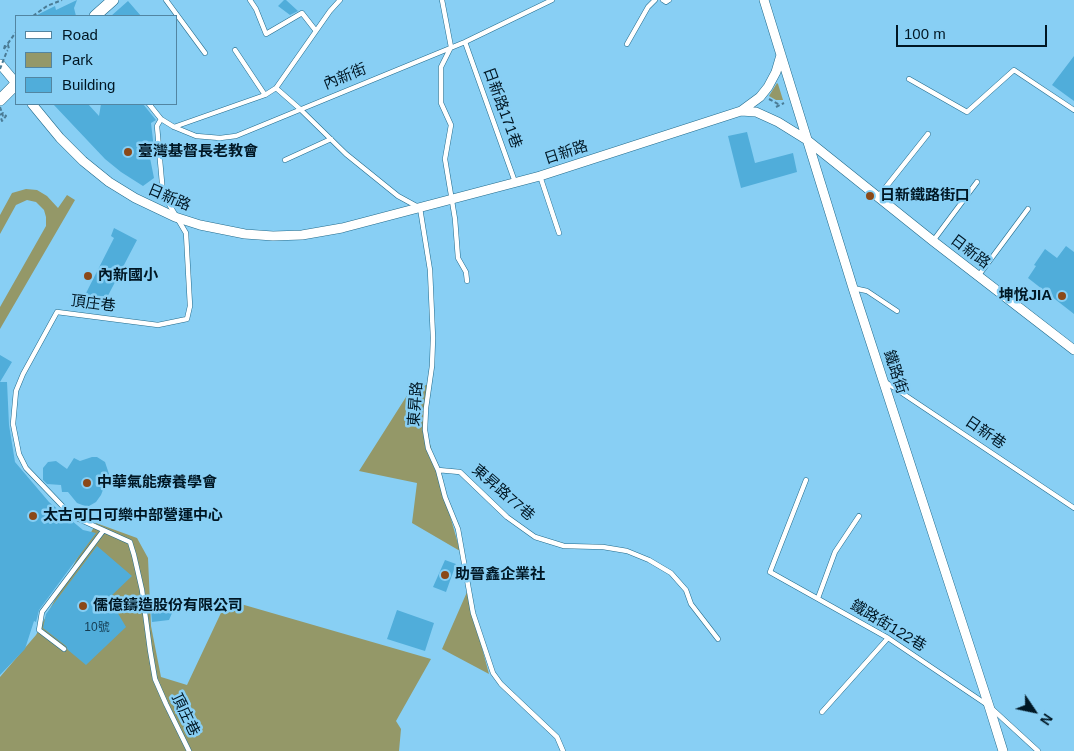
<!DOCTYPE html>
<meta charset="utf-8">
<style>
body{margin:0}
#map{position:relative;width:1074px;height:751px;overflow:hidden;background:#88cff4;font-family:Arial,sans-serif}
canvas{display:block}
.legend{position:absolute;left:15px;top:15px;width:162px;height:90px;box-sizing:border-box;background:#88cff4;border:1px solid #5285a1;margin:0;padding:6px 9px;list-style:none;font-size:15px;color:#001724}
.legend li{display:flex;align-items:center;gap:10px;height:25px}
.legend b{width:25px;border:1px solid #5285a1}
.north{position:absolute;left:1009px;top:686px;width:50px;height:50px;-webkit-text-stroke:4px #88cff4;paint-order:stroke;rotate:124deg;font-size:14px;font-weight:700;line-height:20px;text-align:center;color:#001724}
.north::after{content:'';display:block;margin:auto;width:18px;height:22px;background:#001724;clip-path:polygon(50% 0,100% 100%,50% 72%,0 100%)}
.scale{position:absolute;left:896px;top:25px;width:151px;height:22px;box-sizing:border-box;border:2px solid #001724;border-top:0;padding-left:6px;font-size:15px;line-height:18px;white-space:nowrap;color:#001724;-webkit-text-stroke:4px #88cff4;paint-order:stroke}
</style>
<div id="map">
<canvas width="1074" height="751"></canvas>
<ul class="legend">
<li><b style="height:6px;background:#fff"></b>Road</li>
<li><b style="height:14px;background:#949868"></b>Park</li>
<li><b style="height:14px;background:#50adda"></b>Building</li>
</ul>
<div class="north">N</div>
<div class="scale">100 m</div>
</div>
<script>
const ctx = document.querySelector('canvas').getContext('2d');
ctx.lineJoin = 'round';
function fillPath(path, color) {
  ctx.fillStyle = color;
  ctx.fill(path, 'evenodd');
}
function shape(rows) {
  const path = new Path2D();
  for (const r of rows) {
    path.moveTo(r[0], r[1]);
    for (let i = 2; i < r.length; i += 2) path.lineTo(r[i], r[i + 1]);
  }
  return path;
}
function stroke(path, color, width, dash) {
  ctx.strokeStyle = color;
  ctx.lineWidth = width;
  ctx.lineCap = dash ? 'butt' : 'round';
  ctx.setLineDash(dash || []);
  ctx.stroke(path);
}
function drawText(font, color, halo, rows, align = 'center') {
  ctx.font = font + ' Arial,"Noto Sans TC",sans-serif';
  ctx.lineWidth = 5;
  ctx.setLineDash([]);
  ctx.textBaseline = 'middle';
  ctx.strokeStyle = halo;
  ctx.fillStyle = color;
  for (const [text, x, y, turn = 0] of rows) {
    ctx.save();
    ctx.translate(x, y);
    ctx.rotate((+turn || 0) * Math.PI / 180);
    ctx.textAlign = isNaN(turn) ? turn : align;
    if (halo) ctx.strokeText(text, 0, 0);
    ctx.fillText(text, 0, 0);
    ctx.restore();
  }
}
fillPath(shape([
 [777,83,778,84,783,100,776,100,769,96],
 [26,189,37,190,47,196,58,208,67,195,75,200,0,329,0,307,46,226,46,217,44,210,36,202,27,200,16,205,0,234,0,215,12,193],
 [429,385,426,430,460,551,412,523,417,483,359,471,413,386],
 [96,523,137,538,148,558,151,626,161,677,187,685,227,600,431,659,396,721,401,729,399,751,0,751,0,677,36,635],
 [467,592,489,674,442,649]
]), '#949868');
fillPath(shape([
 [77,0,74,8,76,16,35,16,55,6,56,10],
 [284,0,286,0,298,11,290,15,278,6],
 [128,1,141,16,111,16],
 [1074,56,1074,101,1052,85],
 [53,104,88,104,99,116,101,104,143,104,156,120,151,123,154,149,149,153,154,178,143,186,121,172,105,159],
 [747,132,755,163,793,153,797,172,741,188,728,136],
 [114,228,137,240,101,309,83,299,114,238,111,236],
 [1066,246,1074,252,1074,314,1028,278,1036,266,1034,265,1045,249,1057,258],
 [0,355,12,362,0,382],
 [0,382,7,382,9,425,15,462,49,502,83,530,96,533,39,610,36,622,34,621,25,649,0,675],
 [92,457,97,457,105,462,109,474,101,495,96,502,89,506,85,506,77,503,68,492,62,492,61,485,47,484,43,480,43,468,48,462,56,461,67,469,74,458,80,461],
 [97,546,132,576,109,598,126,627,86,665,68,650,66,646,43,628,46,614],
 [445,560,456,564,446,592,433,587],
 [166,597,175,606,169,620,152,622,150,598],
 [397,610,434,623,425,651,387,639]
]), '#50adda');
const lane = shape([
 [166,0,205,53],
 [250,0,256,9,266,34,302,13,316,31],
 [442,0,451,47,441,67,441,103,451,125,445,159,455,219,458,258,466,272,467,281],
 [663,0,666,2,669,0],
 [465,42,515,182],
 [627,44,648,7,655,0],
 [235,50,265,95],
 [909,79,967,112,1014,70,1074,110],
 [276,88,300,109,346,154,398,196,420,208,430,270,433,338,432,366,426,408,425,430,428,448,438,470,445,497,458,529,473,613,493,673,501,684,557,737,563,751],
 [149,104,161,119,174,127,196,136,220,138,236,136,465,42,552,0],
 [161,119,157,126,163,194,186,233,190,306,187,319,158,325,57,312,23,374,16,391,13,424,19,454,26,468,72,516,130,542,134,555,142,590,150,650,155,679,166,704,189,751],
 [174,127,265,95,276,88,330,11,340,0],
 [285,160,331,139],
 [540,176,559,233],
 [878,197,928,134],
 [933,241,977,182],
 [979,275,1028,209],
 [853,288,867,291,897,311],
 [884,381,1074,508],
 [438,470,460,472,507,517,535,537,564,546,603,547,627,551,649,560,671,573,686,590,691,604,718,639],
 [806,480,770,572,888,638,989,706,1038,751],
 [818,598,835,552,859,516],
 [64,649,39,630,42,612,103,531],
 [822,712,888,638]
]);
const street = shape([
 [764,0,853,288,989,706,1003,751],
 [0,64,16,83],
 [32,104,60,138,83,161,109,182,135,198,175,217,200,225,245,234,273,236,302,235,342,228,540,176,741,111,756,112,778,122,807,140,933,241,1074,350],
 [741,111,760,97,768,87,776,72,781,55]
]);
const secondary = shape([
 [95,16,113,0],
 [0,100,16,84]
]);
stroke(lane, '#226b8c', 5.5);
stroke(street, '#226b8c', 10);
stroke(secondary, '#226b8c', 12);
stroke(shape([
 [33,16,47,6,62,0],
 [4,49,16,32],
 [4,49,5,45,8,45,9,49,7,51],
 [769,99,780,105],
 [776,107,784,103],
 [0,115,3,113,6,116,2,121,1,118,3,116]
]), '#4a7b95', 2, [4, 2.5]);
stroke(lane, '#fff', 4.5);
stroke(street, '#fff', 9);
stroke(secondary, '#fff', 11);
stroke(shape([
 [0,69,7,51],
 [0,107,3,116]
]), '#4a7b95', 2, [4, 2.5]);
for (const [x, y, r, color] of [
 [128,152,5,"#8b4918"],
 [870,196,5,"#8b4918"],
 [88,276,5,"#8b4918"],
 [1062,296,5,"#8b4918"],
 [87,483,5,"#8b4918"],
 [33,516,5,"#8b4918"],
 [445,575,5,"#8b4918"],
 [83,606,5,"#8b4918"]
]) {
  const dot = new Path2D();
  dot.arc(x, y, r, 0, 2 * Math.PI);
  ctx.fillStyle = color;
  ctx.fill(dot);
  stroke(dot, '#88cff4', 2);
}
drawText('12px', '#143c52', null, [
 ["10號",97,628]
]);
drawText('15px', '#001724', '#88cff4', [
 ["內新街",345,77,-22],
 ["日新路171巷",502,108,70],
 ["日新路",566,153,-18],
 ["日新路",169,198,23],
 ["日新路",970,252,37],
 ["頂庄巷",93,304,7],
 ["鐵路街",895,372,72],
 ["東昇路",416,404,-86],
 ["日新巷",985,433,34],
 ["東昇路77巷",503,493,41],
 ["鐵路街122巷",888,626,31],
 ["頂庄巷",185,715,64]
]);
drawText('bold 15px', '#001724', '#88cff4', [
 ["臺灣基督長老教會",138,152],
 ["日新鐵路街口",880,196],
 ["內新國小",98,276],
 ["坤悅JIA",1052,296,"right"],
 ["中華氣能療養學會",97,483],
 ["太古可口可樂中部營運中心",43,516],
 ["助晉鑫企業社",455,575],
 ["儒億鑄造股份有限公司",93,606]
], 'left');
</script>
